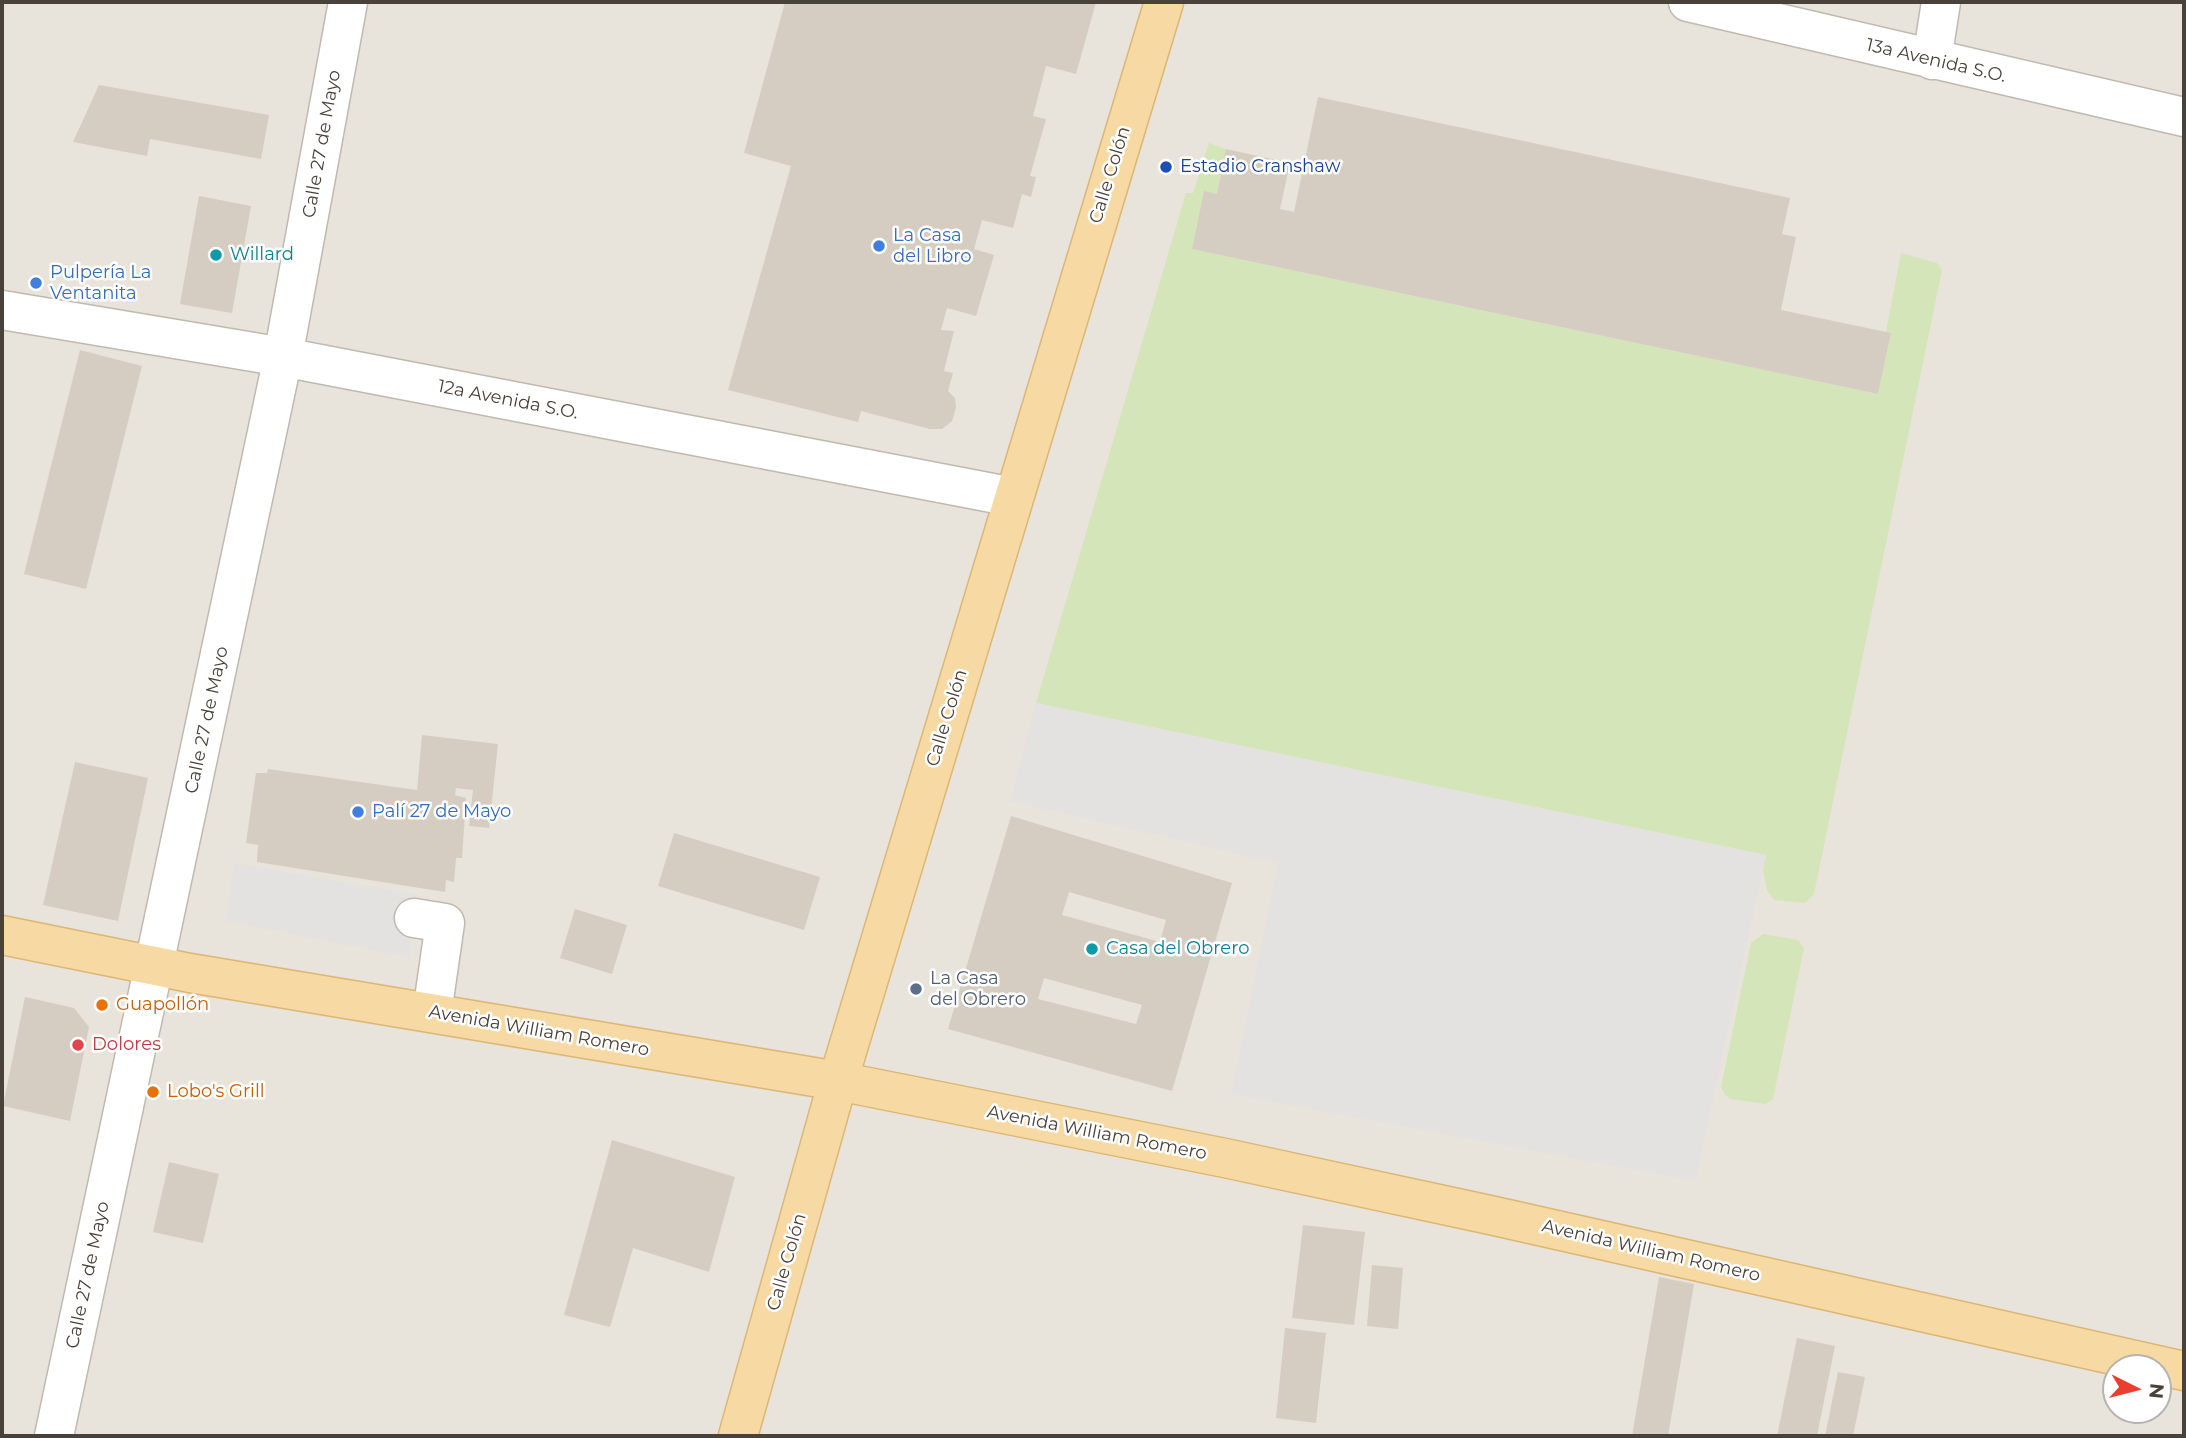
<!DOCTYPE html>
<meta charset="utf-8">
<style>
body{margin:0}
#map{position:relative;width:2186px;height:1438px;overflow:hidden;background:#f5f2ec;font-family:Montserrat,sans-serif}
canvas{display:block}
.frame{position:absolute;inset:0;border:4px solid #49423a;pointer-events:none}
.north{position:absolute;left:2102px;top:1354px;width:70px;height:70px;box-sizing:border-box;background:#fff;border:2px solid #b6b3b0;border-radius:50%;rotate:96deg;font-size:19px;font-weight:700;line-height:28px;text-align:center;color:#49423a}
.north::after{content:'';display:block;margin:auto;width:24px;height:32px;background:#ea3f2e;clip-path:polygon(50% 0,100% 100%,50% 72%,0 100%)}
</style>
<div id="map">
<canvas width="2186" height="1438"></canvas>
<div class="frame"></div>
<div class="north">N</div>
</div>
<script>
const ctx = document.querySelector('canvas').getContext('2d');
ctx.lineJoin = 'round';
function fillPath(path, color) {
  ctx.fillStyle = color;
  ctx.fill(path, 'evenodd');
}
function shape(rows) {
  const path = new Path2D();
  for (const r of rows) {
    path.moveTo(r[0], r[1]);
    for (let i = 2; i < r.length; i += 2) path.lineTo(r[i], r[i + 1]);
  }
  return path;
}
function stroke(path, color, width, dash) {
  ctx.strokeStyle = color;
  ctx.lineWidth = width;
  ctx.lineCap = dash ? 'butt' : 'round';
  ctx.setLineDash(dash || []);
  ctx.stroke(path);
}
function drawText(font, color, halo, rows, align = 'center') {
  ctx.font = font + ' Montserrat,sans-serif';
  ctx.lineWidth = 5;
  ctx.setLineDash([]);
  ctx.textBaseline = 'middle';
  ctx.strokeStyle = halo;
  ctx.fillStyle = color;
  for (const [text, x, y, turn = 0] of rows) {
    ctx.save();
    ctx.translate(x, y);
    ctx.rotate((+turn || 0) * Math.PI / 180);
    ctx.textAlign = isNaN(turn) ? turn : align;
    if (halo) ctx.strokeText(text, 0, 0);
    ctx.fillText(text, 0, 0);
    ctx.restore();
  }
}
fillPath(shape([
 [2,2,2184,2,2184,1436,2,1436],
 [2116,1368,2158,1368,2158,1410,2116,1410]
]), '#e8e3db');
fillPath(shape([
 [1209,143,1226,149,1217,194,1204,192,1192,249,1878,394,1891,334,1886,332,1901,253,1937,263,1942,270,1814,894,1805,903,1774,900,1767,890,1763,870,1766,855,1036,703,1186,193,1193,193],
 [1763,934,1798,940,1804,948,1773,1099,1765,1104,1731,1099,1725,1095,1721,1087,1751,943]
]), '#d4e6b9');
fillPath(shape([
 [1036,703,1766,855,1695,1181,1231,1094,1278,863,1010,801],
 [234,863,417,895,409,957,226,921]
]), '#e4e2e0');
fillPath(shape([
 [785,2,1096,2,1076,74,1046,66,1033,116,1046,119,1030,176,1036,177,1031,197,1022,194,1013,228,982,220,974,249,994,255,976,316,947,308,941,330,954,331,944,371,953,373,948,391,955,398,956,408,952,421,942,429,930,429,861,411,858,422,728,390,791,166,744,153],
 [99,85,269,115,261,159,150,139,147,156,73,142],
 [1318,97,1790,198,1782,234,1796,237,1781,310,1891,333,1878,394,1192,249,1204,191,1217,194,1226,149,1290,163,1280,209,1294,212],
 [199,196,251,206,232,313,180,304],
 [80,350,142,366,86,589,24,574],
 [422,735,498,744,489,828,469,826,473,790,456,788,455,795,466,798,462,858,456,858,454,882,446,880,445,892,257,862,258,845,246,843,256,773,267,773,268,769,417,790],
 [75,762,148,778,118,921,43,905],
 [1011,816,1232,883,1172,1091,948,1029],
 [1069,892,1166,920,1160,942,1062,915],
 [1044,978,1142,1005,1136,1024,1038,999],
 [674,833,820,877,804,930,658,886],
 [575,909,627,925,612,974,560,958],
 [25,997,74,1008,89,1027,70,1121,3,1106],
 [612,1140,735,1177,709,1272,633,1248,610,1327,564,1315],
 [169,1162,219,1174,203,1243,153,1232],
 [1303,1225,1365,1232,1354,1325,1292,1318],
 [1372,1265,1403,1268,1398,1329,1367,1326],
 [1659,1277,1694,1284,1668,1436,1632,1436],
 [1285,1328,1326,1333,1316,1423,1276,1418],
 [1797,1338,1835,1346,1817,1436,1777,1436],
 [1838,1372,1865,1377,1853,1436,1825,1436]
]), '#d6cdc2');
const minor = shape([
 [1688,2,2184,117],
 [1932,60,1941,2],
 [2,310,283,357,1013,497],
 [414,918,445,923,432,1013],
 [54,1436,283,357,348,2]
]);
const major = shape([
 [2,935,190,973,838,1081,1225,1158,1490,1215,2184,1371],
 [738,1436,838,1081,1164,2]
]);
stroke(minor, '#c0b9af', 41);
stroke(major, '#dcb673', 41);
stroke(minor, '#fff', 38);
stroke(major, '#f7daa3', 38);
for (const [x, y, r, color] of [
 [1166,167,7,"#1a4fb4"],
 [879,246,7,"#3f7fe0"],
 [216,255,7,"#0f9aa8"],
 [36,283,7,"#3f7fe0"],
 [358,812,7,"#3f7fe0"],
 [1092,949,7,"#0f9aa8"],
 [916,989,7,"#5c6f8a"],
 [102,1005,7,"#e8710a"],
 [78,1045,7,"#e0444e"],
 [153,1092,7,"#e8710a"]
]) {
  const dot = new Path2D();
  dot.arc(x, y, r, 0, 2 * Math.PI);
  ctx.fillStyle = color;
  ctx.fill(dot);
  stroke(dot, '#fff', 2.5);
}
drawText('18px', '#49423a', '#fff', [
 ["13a Avenida S.O.",1936,61,13],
 ["Calle 27 de Mayo",322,144,-80],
 ["Calle Colón",1110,175,-73],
 ["12a Avenida S.O.",508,400,11],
 ["Calle Colón",947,718,-73],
 ["Calle 27 de Mayo",207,720,-78],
 ["Avenida William Romero",539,1031,10],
 ["Avenida William Romero",1097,1133,11],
 ["Avenida William Romero",1651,1251,13],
 ["Calle Colón",787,1262,-74],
 ["Calle 27 de Mayo",88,1275,-78]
]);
drawText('18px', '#164399', '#fff', [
 ["Estadio Cranshaw",1180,167]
], 'left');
drawText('18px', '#366cbe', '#fff', [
 ["La Casa",893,236],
 ["del Libro",893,257],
 ["Pulpería La",50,273],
 ["Ventanita",50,294],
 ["Palí 27 de Mayo",372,812]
], 'left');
drawText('18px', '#0d838f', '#fff', [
 ["Willard",230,255],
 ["Casa del Obrero",1106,949]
], 'left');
drawText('18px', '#4e5e75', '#fff', [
 ["La Casa",930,979],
 ["del Obrero",930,1000]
], 'left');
drawText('18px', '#c56008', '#fff', [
 ["Guapollón",116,1005],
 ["Lobo's Grill",167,1092]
], 'left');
drawText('18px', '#be3a42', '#fff', [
 ["Dolores",92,1045]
], 'left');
</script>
